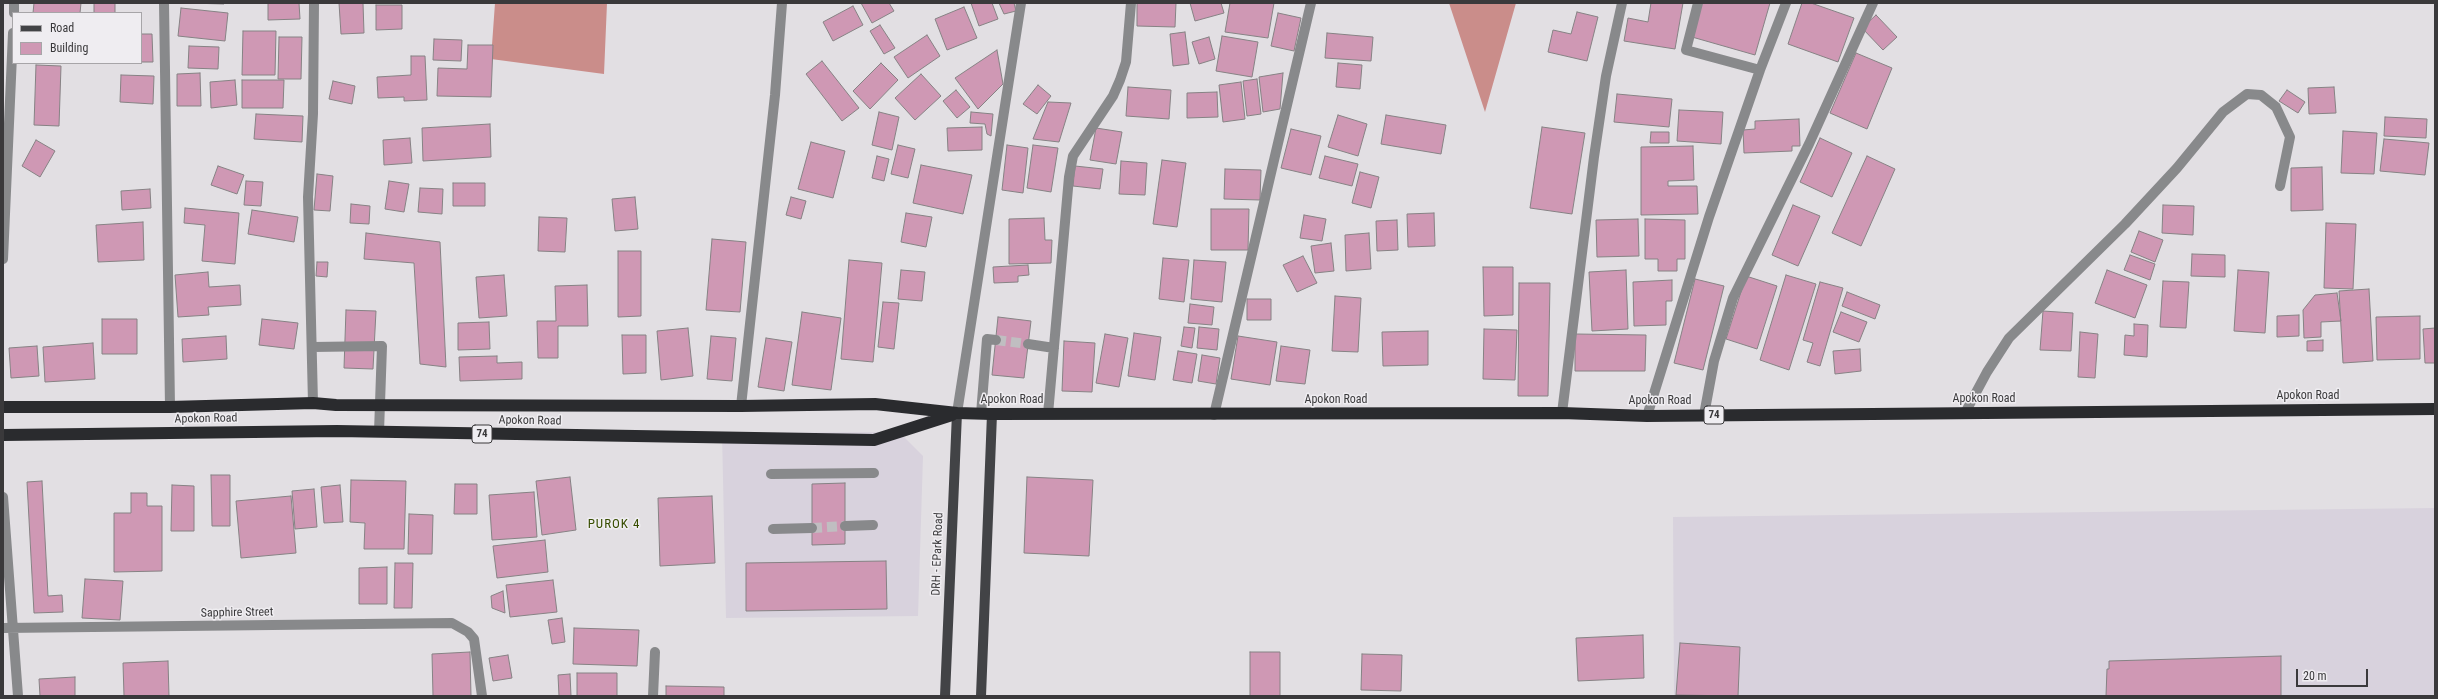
<!DOCTYPE html>
<style>
body{margin:0}
#map{position:relative;width:2438px;height:699px;overflow:hidden;background:#e2dfe3;font-family:"Roboto Condensed",sans-serif}
canvas{display:block}
.frame{position:absolute;inset:0;border:4px solid #3a393b;pointer-events:none}
.legend{position:absolute;left:12px;top:12px;width:130px;height:52px;box-sizing:border-box;background:#efedf1;border:1px solid #a7a5a8;margin:0;padding:5px 7px;list-style:none;font-size:12px;color:#3a393b}
.legend li{display:flex;align-items:center;gap:8px;height:20px}
.legend b{width:20px;border:1px solid #a7a5a8}
.scale{position:absolute;left:2296px;top:669px;width:72px;height:18px;box-sizing:border-box;border:2px solid #3a393b;border-top:0;padding-left:5px;font-size:12px;line-height:14px;white-space:nowrap;color:#3a393b;-webkit-text-stroke:3px #efedf1;paint-order:stroke}
</style>
<div id="map">
<canvas width="2438" height="699"></canvas>
<div class="frame"></div>
<ul class="legend">
<li><b style="height:5px;background:#424346"></b>Road</li>
<li><b style="height:11px;background:#cf98b4"></b>Building</li>
</ul>
<div class="scale">20 m</div>
</div>
<script>
const ctx = document.querySelector('canvas').getContext('2d');
ctx.lineJoin = 'round';
function fillPath(path, color) {
  ctx.fillStyle = color;
  ctx.fill(path, 'evenodd');
}
function shape(rows) {
  const path = new Path2D();
  for (const r of rows) {
    path.moveTo(r[0], r[1]);
    for (let i = 2; i < r.length; i += 2) path.lineTo(r[i], r[i + 1]);
  }
  return path;
}
function stroke(path, color, width, dash) {
  ctx.strokeStyle = color;
  ctx.lineWidth = width;
  ctx.lineCap = dash ? 'butt' : 'round';
  ctx.setLineDash(dash || []);
  ctx.stroke(path);
}
function drawText(font, color, halo, rows, align = 'center') {
  ctx.font = font + ' "Roboto Condensed",sans-serif';
  ctx.lineWidth = 3;
  ctx.setLineDash([]);
  ctx.textBaseline = 'middle';
  ctx.strokeStyle = halo;
  ctx.fillStyle = color;
  for (const [text, x, y, turn = 0] of rows) {
    ctx.save();
    ctx.translate(x, y);
    ctx.rotate((+turn || 0) * Math.PI / 180);
    ctx.textAlign = isNaN(turn) ? turn : align;
    if (halo) ctx.strokeText(text, 0, 0);
    ctx.fillText(text, 0, 0);
    ctx.restore();
  }
}
fillPath(shape([
 [899,432,923,456,918,616,726,618,722,433],
 [2435,508,2435,696,1674,696,1673,517]
]), '#d8d2dd');
fillPath(shape([
 [495,3,607,3,604,74,491,59],
 [1449,3,1516,3,1485,112]
]), '#ca8d8a');
const building = shape([
 [34,3,81,3,80,13,33,13,34,3],
 [94,3,115,3,115,13,94,13,94,3],
 [189,3,224,3,224,4,189,3],
 [268,3,299,3,300,19,268,20,268,3],
 [339,3,363,3,364,33,341,34,339,3],
 [861,3,889,3,894,11,872,23,861,3],
 [971,3,992,3,998,19,979,26,971,3],
 [999,3,1014,3,1016,11,1004,14,999,3],
 [1137,3,1176,3,1175,27,1137,26,1137,3],
 [1190,3,1221,3,1224,13,1195,21,1190,3],
 [1230,3,1274,3,1268,38,1225,32,1230,3],
 [1651,3,1683,3,1675,49,1624,41,1628,18,1648,22,1651,3],
 [1702,3,1770,3,1755,55,1692,37,1702,3],
 [1802,3,1811,3,1854,18,1838,62,1788,44,1802,3],
 [376,5,402,5,402,29,376,30,376,5],
 [853,6,863,25,833,41,823,22,853,6],
 [964,7,977,38,947,50,935,19,964,7],
 [181,8,228,13,225,41,178,36,181,8],
 [1577,12,1598,17,1587,61,1548,52,1553,30,1571,34,1577,12],
 [1278,13,1301,18,1294,51,1271,46,1278,13],
 [1876,15,1897,37,1883,50,1862,28,1876,15],
 [880,25,895,48,884,54,870,31,880,25],
 [243,31,276,31,275,75,242,75,243,31],
 [1185,32,1189,64,1173,66,1170,34,1185,32],
 [1327,33,1373,37,1371,61,1325,58,1327,33],
 [141,34,152,34,153,62,141,62,141,34],
 [927,35,940,56,908,78,894,57,927,35],
 [1222,36,1258,42,1252,77,1216,71,1222,36],
 [279,37,302,37,301,79,278,79,279,37],
 [1209,37,1215,59,1199,64,1192,42,1209,37],
 [434,39,462,40,461,61,433,60,434,39],
 [468,45,493,45,491,97,437,96,438,68,467,69,468,45],
 [189,46,219,47,218,69,188,68,189,46],
 [997,50,1003,84,978,109,955,78,997,50],
 [1856,53,1892,68,1867,129,1830,113,1856,53],
 [411,56,425,56,427,100,404,101,404,97,378,98,377,77,411,75,411,56],
 [822,61,859,108,842,121,806,74,822,61],
 [881,63,898,80,870,109,853,91,881,63],
 [1338,63,1362,65,1360,89,1336,87,1338,63],
 [36,65,61,66,59,126,34,125,36,65],
 [200,73,201,106,177,106,177,74,200,73],
 [1283,73,1280,109,1263,112,1259,77,1283,73],
 [921,74,941,96,915,120,895,98,921,74],
 [121,75,154,76,153,104,120,102,121,75],
 [1257,79,1261,114,1247,116,1243,81,1257,79],
 [235,80,237,105,211,108,210,82,235,80],
 [242,80,284,80,283,108,242,108,242,80],
 [333,81,355,86,352,104,329,99,333,81],
 [1241,82,1245,119,1223,122,1219,85,1241,82],
 [1038,85,1051,96,1037,114,1023,104,1038,85],
 [1128,87,1171,90,1169,119,1126,116,1128,87],
 [2334,87,2336,113,2309,114,2308,88,2334,87],
 [956,90,970,107,957,118,943,101,956,90],
 [2287,90,2305,102,2298,113,2279,101,2287,90],
 [1217,92,1218,117,1187,118,1187,93,1217,92],
 [1617,94,1672,99,1669,127,1614,122,1617,94],
 [1048,102,1071,103,1059,142,1033,139,1048,102],
 [1679,110,1723,112,1721,144,1677,141,1679,110],
 [879,112,899,117,892,150,872,145,879,112],
 [971,112,993,114,991,136,987,134,985,124,970,123,971,112],
 [256,114,303,116,302,142,254,139,256,114],
 [1338,115,1367,124,1358,156,1328,147,1338,115],
 [1386,115,1446,125,1441,154,1381,144,1386,115],
 [2385,117,2427,119,2426,138,2384,136,2385,117],
 [1799,119,1800,146,1792,146,1792,151,1744,153,1743,130,1755,129,1755,121,1799,119],
 [490,124,491,157,423,161,422,128,490,124],
 [982,127,982,150,948,151,947,128,982,127],
 [1542,127,1585,133,1572,214,1530,208,1542,127],
 [1096,128,1122,132,1116,164,1090,160,1096,128],
 [1291,129,1321,136,1311,175,1281,168,1291,129],
 [2343,131,2377,133,2374,174,2341,173,2343,131],
 [1651,132,1669,132,1669,143,1650,143,1651,132],
 [410,138,412,163,384,165,383,140,410,138],
 [1820,138,1852,153,1832,197,1800,182,1820,138],
 [2384,139,2429,143,2425,175,2380,171,2384,139],
 [36,140,55,151,40,177,22,166,36,140],
 [811,142,845,151,833,198,798,189,811,142],
 [898,145,915,149,908,178,891,174,898,145],
 [1007,145,1028,148,1023,193,1002,190,1007,145],
 [1033,145,1058,148,1051,192,1027,188,1033,145],
 [1693,146,1694,180,1668,181,1668,186,1697,186,1698,214,1641,215,1641,147,1693,146],
 [877,156,889,159,884,181,872,178,877,156],
 [1325,156,1358,164,1352,186,1319,178,1325,156],
 [1867,156,1895,169,1861,246,1832,233,1867,156],
 [1162,160,1186,163,1177,227,1153,224,1162,160],
 [1121,161,1147,163,1145,195,1119,194,1121,161],
 [921,165,972,175,963,214,913,203,921,165],
 [218,166,244,175,237,194,211,185,218,166],
 [1075,166,1103,169,1100,189,1073,186,1075,166],
 [2322,167,2323,210,2291,211,2291,168,2322,167],
 [1225,169,1261,170,1260,200,1224,199,1225,169],
 [1360,172,1379,177,1371,208,1352,203,1360,172],
 [317,174,333,176,330,211,314,210,317,174],
 [246,181,263,182,261,206,244,205,246,181],
 [389,181,409,184,404,212,385,209,389,181],
 [453,183,485,183,485,206,453,206,453,183],
 [420,188,443,189,442,214,418,212,420,188],
 [150,189,151,208,122,210,121,191,150,189],
 [635,197,638,229,615,231,612,199,635,197],
 [791,197,806,201,801,219,786,215,791,197],
 [351,204,370,206,369,224,350,223,351,204],
 [1793,205,1820,216,1798,266,1772,255,1793,205],
 [2163,205,2194,206,2193,235,2162,233,2163,205],
 [185,208,239,213,235,264,202,261,205,225,184,223,185,208],
 [1211,209,1249,209,1248,250,1211,250,1211,209],
 [252,210,298,217,294,242,248,234,252,210],
 [906,213,932,217,926,247,901,242,906,213],
 [1434,213,1435,246,1408,247,1407,214,1434,213],
 [1304,215,1326,219,1322,241,1300,238,1304,215],
 [539,217,567,218,565,252,538,251,539,217],
 [1044,218,1045,240,1052,240,1051,263,1009,264,1009,219,1044,218],
 [1638,219,1639,256,1597,257,1596,220,1638,219],
 [1645,219,1685,220,1685,259,1677,259,1677,271,1658,271,1658,259,1645,259,1645,219],
 [1397,220,1398,250,1377,251,1376,221,1397,220],
 [143,222,144,260,98,262,96,225,143,222],
 [2326,223,2356,224,2353,289,2324,288,2326,223],
 [2139,231,2163,240,2155,262,2131,252,2139,231],
 [366,233,440,242,446,367,420,364,414,263,364,259,366,233],
 [1369,233,1371,269,1346,271,1345,235,1369,233],
 [712,239,746,242,740,312,706,310,712,239],
 [1331,243,1334,271,1315,273,1311,246,1331,243],
 [618,251,641,251,641,316,618,317,618,251],
 [2192,254,2225,255,2225,277,2191,276,2192,254],
 [2130,255,2155,264,2150,280,2124,270,2130,255],
 [1303,256,1317,283,1297,292,1283,265,1303,256],
 [1163,258,1189,260,1184,302,1159,299,1163,258],
 [849,260,882,263,873,362,841,359,849,260],
 [1194,260,1226,262,1222,302,1191,299,1194,260],
 [317,262,328,262,327,277,316,276,317,262],
 [1028,265,1029,275,1018,276,1018,282,994,283,993,267,1028,265],
 [1483,267,1513,267,1513,315,1484,316,1483,267],
 [901,270,925,272,922,301,898,299,901,270],
 [1626,270,1628,329,1592,331,1589,272,1626,270],
 [2107,270,2147,285,2135,318,2095,303,2107,270],
 [2238,270,2269,272,2265,333,2234,331,2238,270],
 [208,272,209,287,240,285,241,305,208,307,209,315,178,317,175,275,208,272],
 [504,275,507,316,479,318,476,277,504,275],
 [1786,275,1816,284,1789,370,1760,360,1786,275],
 [1746,276,1777,286,1757,349,1726,339,1746,276],
 [1695,279,1724,286,1703,370,1674,363,1695,279],
 [1672,280,1672,301,1666,301,1666,325,1634,326,1633,282,1672,280],
 [2163,281,2189,282,2186,328,2160,327,2163,281],
 [1820,282,1843,288,1820,366,1807,362,1813,343,1803,340,1820,282],
 [1519,283,1550,283,1548,396,1518,396,1519,283],
 [587,285,588,326,558,326,558,358,538,358,537,321,556,321,555,286,587,285],
 [2369,289,2373,361,2343,363,2339,291,2369,289],
 [1847,292,1880,305,1875,319,1842,306,1847,292],
 [2337,293,2341,321,2321,322,2321,337,2304,338,2303,310,2315,295,2337,293],
 [1335,296,1361,298,1358,352,1332,351,1335,296],
 [1247,299,1271,299,1271,320,1247,320,1247,299],
 [883,302,899,303,894,349,878,347,883,302],
 [1190,304,1214,307,1212,325,1188,323,1190,304],
 [346,310,376,311,373,369,344,368,346,310],
 [2043,311,2073,313,2071,351,2040,350,2043,311],
 [802,312,841,318,831,390,792,385,802,312],
 [1841,312,1867,322,1859,342,1833,332,1841,312],
 [2299,315,2299,336,2277,337,2277,316,2299,315],
 [2420,316,2420,359,2377,360,2376,317,2420,316],
 [998,317,1031,321,1024,378,992,375,998,317],
 [102,319,137,319,137,354,102,354,102,319],
 [262,319,298,323,294,349,259,345,262,319],
 [489,322,490,349,458,350,458,323,489,322],
 [2134,324,2148,325,2147,357,2124,355,2125,335,2134,336,2134,324],
 [1184,327,1195,328,1192,348,1181,346,1184,327],
 [1199,327,1219,329,1217,350,1197,348,1199,327],
 [688,328,693,376,661,380,657,331,688,328],
 [2435,328,2435,363,2425,363,2423,329,2435,328],
 [1484,329,1517,330,1515,380,1483,379,1484,329],
 [1428,331,1428,365,1383,366,1382,332,1428,331],
 [2080,332,2098,334,2095,378,2078,377,2080,332],
 [1134,333,1161,337,1155,380,1128,376,1134,333],
 [1105,334,1128,338,1119,387,1096,383,1105,334],
 [1575,334,1646,335,1645,371,1575,371,1575,334],
 [622,335,646,335,646,373,623,374,622,335],
 [226,336,227,359,183,362,182,339,226,336],
 [711,336,736,338,732,381,707,379,711,336],
 [1238,336,1277,342,1270,385,1231,379,1238,336],
 [766,338,792,342,784,391,758,387,766,338],
 [2323,340,2323,351,2307,351,2307,341,2323,340],
 [1064,341,1095,343,1092,392,1062,391,1064,341],
 [93,343,95,379,45,382,43,347,93,343],
 [37,346,39,376,11,378,9,348,37,346],
 [1281,346,1310,350,1305,384,1276,381,1281,346],
 [1860,349,1861,371,1835,374,1833,351,1860,349],
 [1178,351,1197,354,1192,383,1173,380,1178,351],
 [1202,355,1220,358,1216,384,1198,381,1202,355],
 [497,356,497,363,522,362,522,379,460,381,459,357,497,356],
 [211,475,230,475,230,526,212,526,211,475],
 [570,477,576,530,542,535,536,481,570,477],
 [1027,477,1093,480,1089,556,1024,553,1027,477],
 [351,480,406,481,404,549,364,549,365,523,350,522,351,480],
 [42,481,48,596,62,595,63,612,34,613,27,482,42,481],
 [845,483,845,544,812,545,812,484,845,483],
 [455,484,477,484,477,514,454,514,455,484],
 [172,485,194,486,194,531,171,531,172,485],
 [340,485,343,522,324,523,321,487,340,485],
 [314,489,317,527,295,529,292,491,314,489],
 [534,492,537,537,492,540,489,495,534,492],
 [131,493,147,493,147,506,162,506,162,571,114,572,114,513,131,513,131,493],
 [291,496,296,553,241,558,236,501,291,496],
 [712,496,715,563,660,566,658,498,712,496],
 [409,514,433,515,432,554,408,554,409,514],
 [545,540,548,572,497,578,493,546,545,540],
 [886,561,887,609,746,611,746,563,886,561],
 [395,563,413,563,412,608,394,608,395,563],
 [387,567,387,604,359,604,359,568,387,567],
 [85,579,123,581,120,620,82,618,85,579],
 [553,580,557,612,510,617,506,585,553,580],
 [503,591,505,613,492,608,491,596,503,591],
 [562,618,565,642,552,644,548,620,562,618],
 [574,628,639,630,637,666,573,664,574,628],
 [1643,635,1644,678,1578,681,1576,638,1643,635],
 [1680,643,1740,647,1738,696,1676,695,1680,643],
 [470,652,471,696,433,696,432,654,470,652],
 [1250,652,1280,652,1280,696,1250,696,1250,652],
 [1362,654,1402,655,1401,691,1361,690,1362,654],
 [508,655,512,678,493,681,489,658,508,655],
 [2281,656,2281,696,2106,696,2107,669,2109,669,2109,661,2281,656],
 [168,661,169,696,124,696,123,663,168,661],
 [577,673,617,673,617,696,577,696,577,673],
 [570,674,571,696,559,696,558,675,570,674],
 [75,677,75,696,40,696,39,679,75,677],
 [666,686,724,687,724,696,666,696,666,686]
]);
fillPath(building, '#cf98b4');
stroke(building, '#868284', 1);
stroke(shape([
 [996,340,1028,344],
 [812,528,845,526]
]), '#c0bec1', 10, [10, 5]);
stroke(shape([
 [164,3,170,407],
 [1698,3,1686,50,1760,70],
 [14,13,14,3],
 [3,259,13,33],
 [1028,344,1054,348],
 [313,347,382,346,379,432],
 [313,403,308,197,313,114,314,3],
 [741,406,775,95,782,3],
 [957,413,1021,3],
 [1562,413,1594,157,1606,76,1622,3],
 [1965,413,1987,372,2009,338,2125,224,2177,168,2223,112,2247,94,2261,95,2276,107,2290,137,2280,186],
 [981,414,987,339,996,340],
 [1048,414,1069,177,1073,156,1113,96,1120,80,1126,62,1131,3],
 [1214,415,1311,3],
 [1704,415,1714,361,1733,298,1809,144,1873,3],
 [1647,416,1709,217,1760,70,1786,3],
 [771,474,874,473],
 [3,497,18,696],
 [845,526,873,525],
 [773,529,812,528],
 [3,628,452,623,468,632,474,639,482,696],
 [653,696,655,652]
]), '#88898b', 10);
stroke(shape([
 [945,696,957,413],
 [981,696,992,414]
]), '#424346', 10);
stroke(shape([
 [3,407,170,407,313,403,336,405,741,406,875,404,957,413,992,414,1562,413,1647,416,2435,409],
 [3,435,337,431,874,440,952,415]
]), '#2a2b2e', 12);
for (const [x, y, w] of [
 [1714,415,20],
 [482,434,20]
]) {
  const box = new Path2D();
  box.roundRect(x - w / 2, y - 9, w, 18, 3);
  ctx.fillStyle = '#efedf1';
  ctx.fill(box);
  stroke(box, '#3a393b', 1);
}
drawText('bold 11px', '#3a393b', null, [
 ["74",1714,415],
 ["74",482,434]
]);
drawText('12px', '#3a393b', '#efedf1', [
 ["Apokon Road",2308,396],
 ["Apokon Road",1984,399],
 ["Apokon Road",1012,400],
 ["Apokon Road",1336,400],
 ["Apokon Road",1660,401],
 ["Apokon Road",206,419,-1],
 ["Apokon Road",530,421,1],
 ["DRH - EPark Road",938,554,-88],
 ["Sapphire Street",237,613,-1]
]);
ctx.letterSpacing = '1px';
drawText('13px', '#374d00', '#efedf1', [
 ["PUROK 4",614,525]
]);
ctx.letterSpacing = '0px';
</script>
